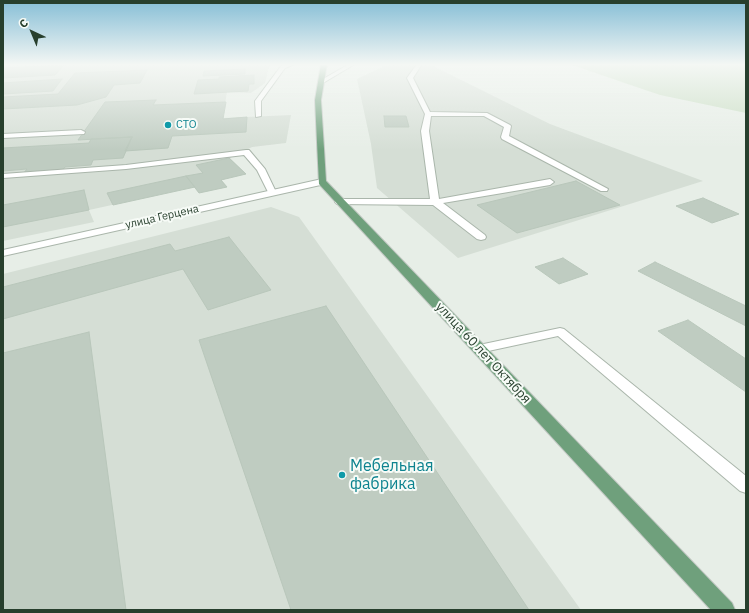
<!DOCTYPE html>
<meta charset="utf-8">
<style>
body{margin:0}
#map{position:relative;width:749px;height:613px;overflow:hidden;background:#e7eee7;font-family:"IBM Plex Sans",sans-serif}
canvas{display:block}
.frame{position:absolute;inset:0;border:4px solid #273f2d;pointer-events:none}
.north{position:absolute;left:12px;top:12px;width:40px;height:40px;-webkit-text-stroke:3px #f7fbf7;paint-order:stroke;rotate:316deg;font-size:11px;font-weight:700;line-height:16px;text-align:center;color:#273f2d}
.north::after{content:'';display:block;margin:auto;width:14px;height:18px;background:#273f2d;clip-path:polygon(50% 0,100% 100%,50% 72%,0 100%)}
</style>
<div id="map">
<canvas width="749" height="613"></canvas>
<div class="frame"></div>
<div class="north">С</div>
</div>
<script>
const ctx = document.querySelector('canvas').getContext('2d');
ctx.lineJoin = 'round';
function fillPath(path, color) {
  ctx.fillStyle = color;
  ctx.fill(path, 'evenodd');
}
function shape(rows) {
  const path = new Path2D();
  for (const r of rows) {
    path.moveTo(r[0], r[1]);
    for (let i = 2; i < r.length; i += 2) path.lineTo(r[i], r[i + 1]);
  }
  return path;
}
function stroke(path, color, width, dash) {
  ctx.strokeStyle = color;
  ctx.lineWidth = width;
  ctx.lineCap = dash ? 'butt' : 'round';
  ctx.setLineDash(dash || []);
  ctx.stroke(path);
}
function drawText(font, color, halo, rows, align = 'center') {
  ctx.font = font + ' "IBM Plex Sans",sans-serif';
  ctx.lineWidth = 4;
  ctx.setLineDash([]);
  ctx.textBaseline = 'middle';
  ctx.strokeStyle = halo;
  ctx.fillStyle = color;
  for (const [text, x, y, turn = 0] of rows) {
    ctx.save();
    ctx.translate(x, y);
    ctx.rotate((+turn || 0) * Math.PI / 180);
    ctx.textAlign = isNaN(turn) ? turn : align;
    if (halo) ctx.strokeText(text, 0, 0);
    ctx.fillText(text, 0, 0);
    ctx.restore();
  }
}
fillPath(shape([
 [3,64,270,64,265,83,251,93,227,92,223,118,291,115,286,143,252,147,230,158,246,174,221,180,227,187,199,193,194,187,89,210,94,222,3,241],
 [397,64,429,64,550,124,703,181,458,258,377,188,371,144,357,79,386,65],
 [271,207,299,217,581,610,3,610,3,274]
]), '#d5ded5');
fillPath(shape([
 [569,64,746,64,746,113,660,95]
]), '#c8ddc2');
const building = shape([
 [64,65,55,75,3,78,3,68,64,65],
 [245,69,245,74,203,76,204,71,245,69],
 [147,70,140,83,114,85,106,97,77,105,3,109,3,97,58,94,75,73,147,70],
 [254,75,254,84,249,84,248,91,194,94,198,80,219,79,219,77,254,75],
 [62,79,53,91,3,94,3,83,62,79],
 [156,100,153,105,226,102,223,119,247,117,246,132,172,136,168,148,125,151,132,137,78,140,105,102,156,100],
 [384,116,406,116,409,127,385,127,384,116],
 [132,137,123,158,93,160,91,165,65,167,62,171,23,174,27,169,3,171,3,148,89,143,91,139,132,137],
 [229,158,246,174,221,180,227,187,199,193,186,176,203,173,196,165,229,158],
 [186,176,195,187,113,205,107,193,186,176],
 [576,181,620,205,517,233,477,205,576,181],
 [84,190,89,210,3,227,3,205,84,190],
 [703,198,739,214,712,223,676,206,703,198],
 [229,237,271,290,208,310,183,269,3,319,3,287,170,244,175,251,229,237],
 [563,258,588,274,559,284,535,267,563,258],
 [655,262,746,306,746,326,638,271,655,262],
 [326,306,529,610,291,610,199,340,326,306],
 [688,320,746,359,746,392,658,331,688,320],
 [89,332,126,610,3,610,3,353,89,332]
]);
fillPath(building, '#bfccc1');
stroke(building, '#b9c7bb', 1);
const service = shape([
 [288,64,295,64,285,68,261,101,261,116,256,117,255,101,281,66,288,64],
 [417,64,422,64,413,78,430,112,487,113,510,125,511,126,509,136,608,189,607,191,601,191,502,139,501,137,504,127,484,116,431,116,429,131,439,199,550,179,554,182,550,185,443,203,485,235,486,237,485,239,481,240,477,239,433,205,337,204,335,202,337,200,340,199,430,199,421,131,425,114,407,78,417,64],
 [81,130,85,132,84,134,3,138,3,134,81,130],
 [246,150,249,150,265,169,276,192,275,194,269,194,257,170,244,155,126,169,3,178,3,174,126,165,246,150],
 [560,328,564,329,746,476,746,493,740,491,558,336,479,353,474,352,472,349,474,346,479,345,560,328]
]);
const minor = shape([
 [322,179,326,182,325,184,3,256,3,250,322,179]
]);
const tertiary = shape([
 [349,64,355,64,323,83,318,82,349,64]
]);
const primary = shape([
 [321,64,327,64,321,100,326,181,732,603,735,610,711,610,319,184,315,100,321,64]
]);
stroke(service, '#aab6ab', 2);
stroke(minor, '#aab6ab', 2);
stroke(tertiary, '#aab6ab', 2);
stroke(primary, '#c3c9c4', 2);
fillPath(service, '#fff');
fillPath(minor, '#fff');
fillPath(tertiary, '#fff');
fillPath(primary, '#6fa07c');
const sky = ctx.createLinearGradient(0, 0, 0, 150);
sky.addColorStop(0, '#86bed6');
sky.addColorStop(0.43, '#f4f7f4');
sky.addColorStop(1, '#f4f7f400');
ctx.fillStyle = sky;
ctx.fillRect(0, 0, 749, 150);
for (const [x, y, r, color] of [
 [168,125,4,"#0f9aa8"],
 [342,475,4,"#0f9aa8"]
]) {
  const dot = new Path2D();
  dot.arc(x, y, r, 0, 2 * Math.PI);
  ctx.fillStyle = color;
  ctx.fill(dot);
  stroke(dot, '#f7fbf7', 1.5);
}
drawText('11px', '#0d838f', '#f7fbf7', [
 ["СТО",176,125]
], 'left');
drawText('11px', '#273f2d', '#f7fbf7', [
 ["улица Герцена",162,217,-13]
]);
drawText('13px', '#273f2d', '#f7fbf7', [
 ["улица 60 лет Октября",483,353,47]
]);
drawText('16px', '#0d838f', '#f7fbf7', [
 ["Мебельная",350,466],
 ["фабрика",350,484]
], 'left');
</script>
